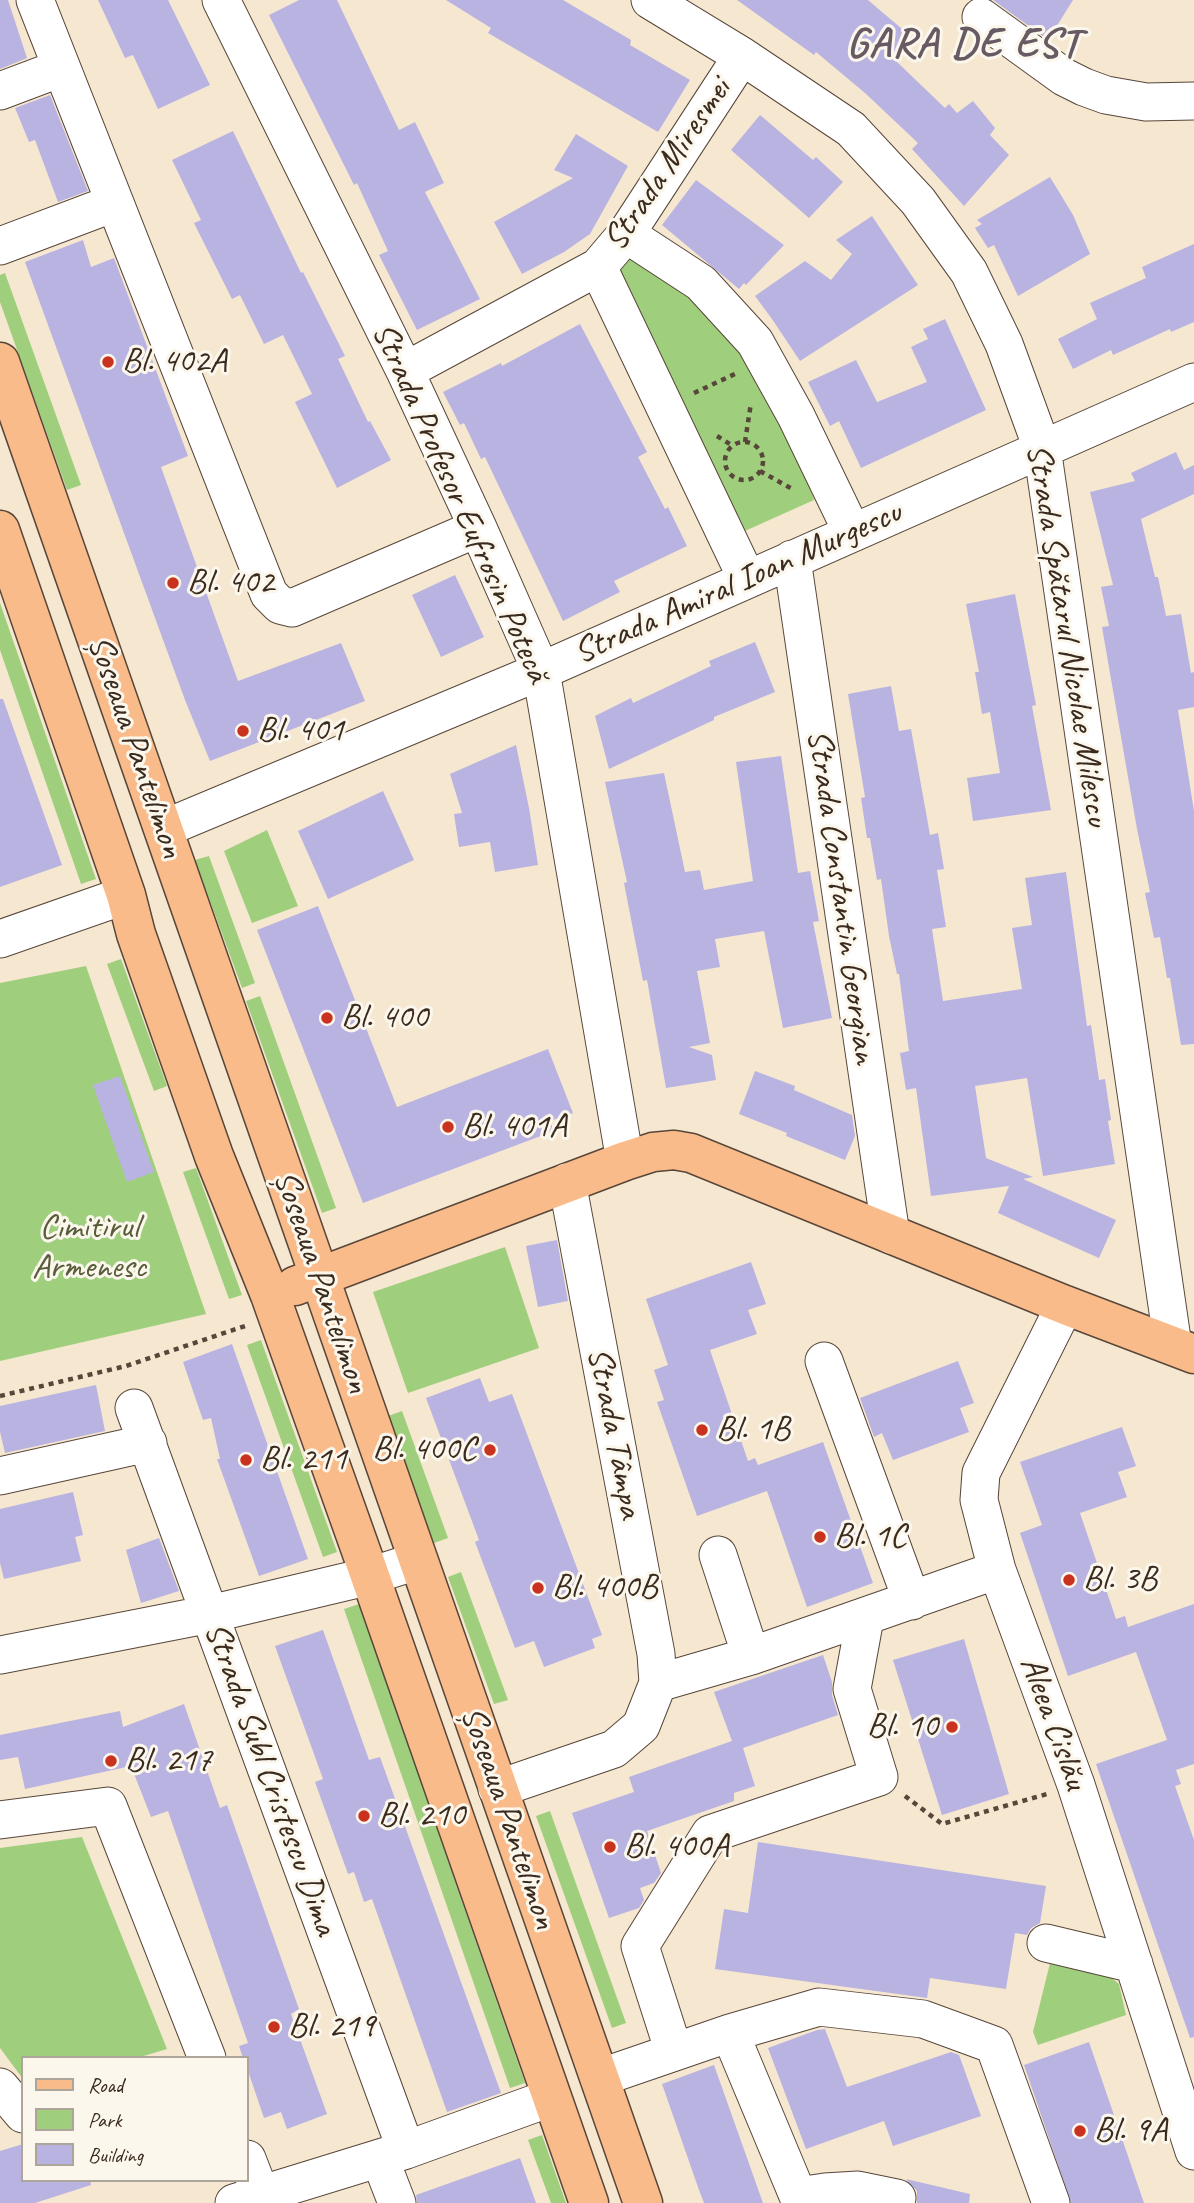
<!DOCTYPE html>
<meta charset="utf-8">
<style>
body{margin:0}
#map{position:relative;width:1194px;height:2203px;overflow:hidden;background:#f6e7d0;font-family:Caveat,sans-serif}
canvas{display:block}
.legend{position:absolute;left:21px;top:2056px;width:228px;height:126px;box-sizing:border-box;background:#fbf7ec;border:2px solid #aea59a;margin:0;padding:9px 12px;list-style:none;font-size:21px;color:#3b2a1e}
.legend li{display:flex;align-items:center;gap:14px;height:35px}
.legend b{width:35px;border:2px solid #aea59a}
</style>
<div id="map">
<canvas width="1194" height="2203"></canvas>
<ul class="legend">
<li><b style="height:9px;background:#fabb8b"></b>Road</li>
<li><b style="height:19px;background:#9fcf7d"></b>Park</li>
<li><b style="height:19px;background:#b9b3e2"></b>Building</li>
</ul>
</div>
<script>
const ctx = document.querySelector('canvas').getContext('2d');
ctx.lineJoin = 'round';
function fillPath(path, color) {
  ctx.fillStyle = color;
  ctx.fill(path, 'evenodd');
}
function shape(rows) {
  const path = new Path2D();
  for (const r of rows) {
    if (r.length === 3) {
      path.moveTo(r[0] + r[2], r[1]);
      path.arc(r[0], r[1], r[2], 0, 2 * Math.PI);
      continue;
    }
    path.moveTo(r[0], r[1]);
    for (let i = 2; i < r.length; i += 2) path.lineTo(r[i], r[i + 1]);
  }
  return path;
}
function stroke(path, color, width, dash) {
  ctx.strokeStyle = color;
  ctx.lineWidth = width;
  ctx.lineCap = dash ? 'butt' : 'round';
  ctx.setLineDash(dash || []);
  ctx.stroke(path);
}
function drawText(font, color, halo, rows, align = 'center') {
  ctx.font = font + ' Caveat,sans-serif';
  ctx.lineWidth = 6;
  ctx.setLineDash([]);
  ctx.textBaseline = 'middle';
  ctx.strokeStyle = halo;
  ctx.fillStyle = color;
  for (const [text, x, y, turn = 0] of rows) {
    ctx.save();
    ctx.translate(x, y);
    ctx.rotate((+turn || 0) * Math.PI / 180);
    ctx.textAlign = isNaN(turn) ? turn : align;
    if (halo) ctx.strokeText(text, 0, 0);
    ctx.fillText(text, 0, 0);
    ctx.restore();
  }
}
fillPath(shape([
 [634,253,669,273,726,331,793,433,814,500,736,535,612,277],
 [5,273,81,485,67,490,0,302,0,275],
 [0,603,96,879,81,884,0,650],
 [267,830,298,906,252,923,224,851],
 [209,856,255,983,242,988,195,860],
 [121,959,167,1086,154,1091,107,964],
 [86,966,206,1314,0,1361,0,983],
 [260,996,336,1208,322,1213,246,1001],
 [196,1168,242,1295,229,1299,183,1172],
 [505,1247,539,1348,408,1393,373,1292],
 [261,1340,337,1552,323,1557,247,1345],
 [402,1411,448,1538,434,1543,388,1416],
 [461,1572,508,1700,494,1704,448,1577],
 [359,1604,525,2083,510,2088,344,1609],
 [550,1811,626,2023,612,2028,536,1816],
 [82,1837,167,2049,137,2058,23,2058,23,2079,0,2048,0,1848],
 [1050,1963,1107,1974,1119,1984,1126,2015,1038,2045,1033,2032],
 [542,2135,566,2203,551,2203,528,2140]
]), '#9fcf7d');
fillPath(shape([
 [0,0,8,0,27,58,0,69],
 [98,0,168,0,210,85,158,109,133,55,125,58],
 [299,0,337,0,399,130,415,122,444,183,425,192,480,299,417,330,379,255,388,251,357,183,354,185,269,15],
 [446,0,563,0,631,40,630,45,690,80,658,132,488,33,491,28],
 [737,0,868,0,915,40,897,62,945,108,949,104,957,113,973,101,995,128,990,135,1009,155,964,206,912,149,918,143,865,93,816,52,814,55],
 [993,0,1073,0,1048,40],
 [50,95,88,191,58,202,35,140,29,142,15,108],
 [760,115,813,160,816,157,843,182,809,218,731,150],
 [233,131,301,273,303,272,345,356,338,359,368,422,370,421,391,460,337,488,295,402,312,394,283,335,264,344,240,295,232,299,194,223,201,220,172,160],
 [576,134,628,166,590,234,564,252,522,274,494,222,573,178,554,170],
 [1050,177,1073,215,1090,254,1018,296,994,245,988,248,975,228,982,224,977,220],
 [696,180,784,245,746,285,744,283,739,289,662,225],
 [872,216,918,285,800,361,772,319,755,296,805,261,831,280,852,254,836,240],
 [83,240,91,267,114,258,188,456,161,467,238,681,341,643,365,701,210,761,185,700,25,262],
 [1194,244,1194,322,1171,332,1170,329,1113,355,1111,350,1073,369,1058,339,1097,319,1090,303,1146,278,1142,267],
 [945,319,986,410,861,468,839,421,830,426,808,382,856,360,877,402,927,382,911,347,928,339,923,329],
 [580,324,647,452,638,457,665,509,668,507,687,546,614,581,620,592,563,621,485,457,481,459,464,423,460,425,443,392,501,363,502,366],
 [1176,452,1184,470,1194,465,1194,494,1141,519,1155,577,1158,577,1166,616,1181,614,1191,673,1194,672,1194,707,1178,710,1194,811,1194,1044,1181,1045,1170,978,1167,978,1160,937,1154,938,1145,893,1150,892,1137,829,1102,627,1109,626,1101,587,1113,585,1090,492,1135,481,1131,473],
 [455,575,484,637,441,657,412,595],
 [1015,594,1036,705,1032,706,1051,810,973,821,967,778,1000,773,990,712,982,714,975,672,979,672,966,604],
 [755,642,775,692,714,717,714,720,609,769,595,716,631,698,633,703,711,666,709,661],
 [891,686,899,731,911,729,930,835,938,833,944,869,937,870,946,927,932,929,943,1001,1022,989,1012,928,1032,925,1025,878,1066,872,1087,1026,1091,1025,1099,1080,1105,1079,1111,1120,1108,1121,1115,1164,1043,1176,1027,1078,975,1086,986,1158,1033,1177,1023,1179,1116,1220,1099,1258,998,1213,1009,1186,931,1196,916,1088,906,1090,900,1053,909,1051,899,974,897,974,889,936,881,879,877,880,870,838,867,838,861,798,865,797,848,694],
 [0,699,3,699,62,865,0,887],
 [516,745,529,808,538,865,495,872,490,842,459,847,454,814,462,813,450,774],
 [781,756,798,873,810,871,819,921,813,922,832,1018,783,1028,764,931,715,939,720,967,697,971,710,1043,689,1047,712,1055,716,1080,666,1088,647,980,643,981,624,883,627,882,605,782,664,773,685,872,700,870,704,890,753,881,736,762],
 [383,791,414,860,328,899,298,831],
 [318,906,397,1107,548,1049,573,1113,550,1121,554,1131,363,1203,257,930],
 [755,1071,795,1086,794,1090,852,1115,855,1136,845,1160,786,1136,787,1133,739,1114],
 [120,1076,154,1172,127,1182,93,1085],
 [557,1240,568,1301,538,1307,526,1246],
 [751,1262,766,1304,748,1310,757,1334,710,1350,748,1461,755,1458,758,1465,823,1442,873,1583,807,1607,767,1491,697,1516,657,1402,664,1400,654,1370,668,1365,646,1299],
 [232,1344,308,1559,259,1576,217,1459,220,1459,211,1418,203,1420,183,1362],
 [958,1361,974,1403,960,1408,969,1432,893,1460,882,1433,874,1437,860,1398],
 [480,1378,489,1402,512,1394,602,1635,592,1639,595,1648,544,1667,534,1641,515,1648,475,1542,479,1540,426,1398],
 [96,1385,105,1431,5,1453,0,1432,0,1406],
 [1122,1427,1136,1466,1118,1472,1127,1497,1080,1513,1116,1619,1125,1616,1128,1627,1194,1604,1194,1764,1176,1770,1181,1784,1175,1786,1194,1840,1194,2037,1190,2038,1096,1764,1167,1740,1136,1652,1068,1676,1020,1533,1042,1525,1020,1462],
 [73,1492,83,1535,75,1537,81,1561,4,1579,0,1563,0,1509],
 [159,1538,179,1591,141,1603,126,1550],
 [323,1630,369,1760,380,1757,501,2093,447,2112,372,1899,364,1902,354,1872,348,1874,315,1782,323,1779,275,1646],
 [964,1639,1009,1794,942,1815,893,1660],
 [823,1655,832,1682,832,1695,838,1715,743,1748,755,1786,734,1793,734,1801,647,1831,661,1873,654,1883,640,1888,644,1900,639,1908,609,1918,572,1813,634,1792,629,1777,732,1741,714,1692],
 [184,1704,220,1808,227,1805,299,2009,291,2014,327,2114,287,2129,281,2112,264,2118,247,2068,247,2058,243,2058,239,2046,248,2043,168,1811,151,1817,131,1766,25,1789,18,1757,0,1760,0,1735,120,1711,123,1727],
 [758,1842,1046,1886,1040,1923,1031,1928,1027,1935,1015,1933,1006,1989,930,1978,927,1998,715,1969,724,1909,748,1913],
 [825,2029,847,2087,951,2052,959,2055,981,2116,893,2146,884,2121,806,2149,768,2048,817,2030],
 [1089,2042,1144,2203,1071,2203,1024,2065],
 [714,2065,752,2172,763,2203,704,2203,699,2190,662,2084],
 [23,2144,23,2180,90,2180,91,2185,35,2203,0,2203,0,2151],
 [520,2158,536,2203,417,2203,416,2195],
 [906,2179,970,2194,969,2203,917,2203,917,2191]
]), '#b9b3e2');
const minor = shape([
 [35,0,269,594,280,605,292,608,478,528],
 [221,0,405,371,478,528,541,671,625,1161],
 [650,0,742,56,851,129,918,201,969,272,1004,344,1042,448,1173,1346],
 [981,17,1064,77,1084,87,1106,95,1146,102,1194,101],
 [0,91,61,68],
 [626,234,701,283,755,342,796,416,852,532],
 [0,246,114,203],
 [598,267,747,579],
 [405,371,598,267,626,234,742,56],
 [792,559,891,1235],
 [163,829,541,671,1194,382],
 [0,939,126,895],
 [1065,1305,981,1473,979,1500,997,1570,1076,1785,1194,2151],
 [824,1361,912,1601],
 [134,1408,406,2150],
 [0,1476,148,1443],
 [718,1555,751,1656],
 [0,1655,210,1614,370,1576,417,1561],
 [658,1683,751,1656,997,1570],
 [497,1789,614,1749,641,1726,658,1683,656,1654,567,1182],
 [0,1820,108,1806,207,2058],
 [1046,1943,1134,1964],
 [730,2033,819,2007,923,2019,994,2045,1051,2203],
 [674,2052,640,1946,710,1834,879,1777,852,1689,865,1618],
 [599,2078,730,2033,801,2203],
 [0,2087,23,2114],
 [247,2159,261,2195],
 [380,2159,397,2203],
 [798,2196,825,2192,858,2190,897,2198],
 [234,2203,406,2150,550,2098]
]);
const major = shape([
 [0,362,643,2203],
 [0,530,126,895,136,934,214,1156,270,1295,370,1576,589,2203],
 [295,1286,625,1161,653,1152,674,1150,691,1153,1065,1305,1194,1354]
]);
stroke(minor, '#574639', 39);
stroke(major, '#574639', 41);
stroke(shape([
 [694,393,737,373],
 [717,436,733,446],
 [745,442,751,403],
 [744,461,19],
 [760,471,794,490],
 [0,1396,126,1366,248,1325],
 [905,1796,942,1824,1047,1794]
]), '#574639', 4.5, [5, 5]);
stroke(minor, '#fff', 37);
stroke(major, '#fabb8b', 38);
for (const [x, y, r, color] of [
 [108,362,7,"#c8321e"],
 [173,583,7,"#c8321e"],
 [243,731,7,"#c8321e"],
 [327,1018,7,"#c8321e"],
 [448,1127,7,"#c8321e"],
 [702,1430,7,"#c8321e"],
 [490,1450,7,"#c8321e"],
 [246,1460,7,"#c8321e"],
 [820,1537,7,"#c8321e"],
 [1069,1580,7,"#c8321e"],
 [538,1588,7,"#c8321e"],
 [952,1727,7,"#c8321e"],
 [111,1761,7,"#c8321e"],
 [364,1816,7,"#c8321e"],
 [610,1847,7,"#c8321e"],
 [274,2027,7,"#c8321e"],
 [1080,2131,7,"#c8321e"]
]) {
  const dot = new Path2D();
  dot.arc(x, y, r, 0, 2 * Math.PI);
  ctx.fillStyle = color;
  ctx.fill(dot);
  stroke(dot, '#fbf7ec', 2.5);
}
drawText('35px', '#3b2a1e', '#fbf7ec', [
 ["Strada Miresmei",668,165,-56],
 ["Strada Profesor Eufrosin Potecă",460,503,66],
 ["Strada Amiral Ioan Murgescu",738,583,-24],
 ["Strada Spătarul Nicolae Milescu",1067,635,81],
 ["Șoseaua Pantelimon",135,747,71],
 ["Strada Constantin Georgian",841,897,82],
 ["Șoseaua Pantelimon",321,1282,71],
 ["Strada Tâmpa",614,1433,79],
 ["Aleea Cislău",1053,1723,70],
 ["Strada Subl Cristescu Dima",270,1779,70],
 ["Șoseaua Pantelimon",508,1818,71]
]);
drawText('35px', '#3b2a1e', '#fbf7ec', [
 ["Bl. 402A",122,362],
 ["Bl. 402",187,583],
 ["Bl. 401",257,731],
 ["Bl. 400",341,1018],
 ["Bl. 401A",462,1127],
 ["Bl. 1B",716,1430],
 ["Bl. 400C",476,1450,"right"],
 ["Bl. 211",260,1460],
 ["Bl. 1C",834,1537],
 ["Bl. 3B",1083,1580],
 ["Bl. 400B",552,1588],
 ["Bl. 10",938,1727,"right"],
 ["Bl. 217",125,1761],
 ["Bl. 210",378,1816],
 ["Bl. 400A",624,1847],
 ["Bl. 219",288,2027],
 ["Bl. 9A",1094,2131]
], 'left');
drawText('35px', '#595c3a', '#fbf7ec', [
 ["Cimitirul",89,1228],
 ["Armenesc",89,1268]
]);
ctx.letterSpacing = '2px';
drawText('bold 42px', '#675a63', '#fbf7ec', [
 ["GARA DE EST",964,45]
]);
ctx.letterSpacing = '0px';
</script>
